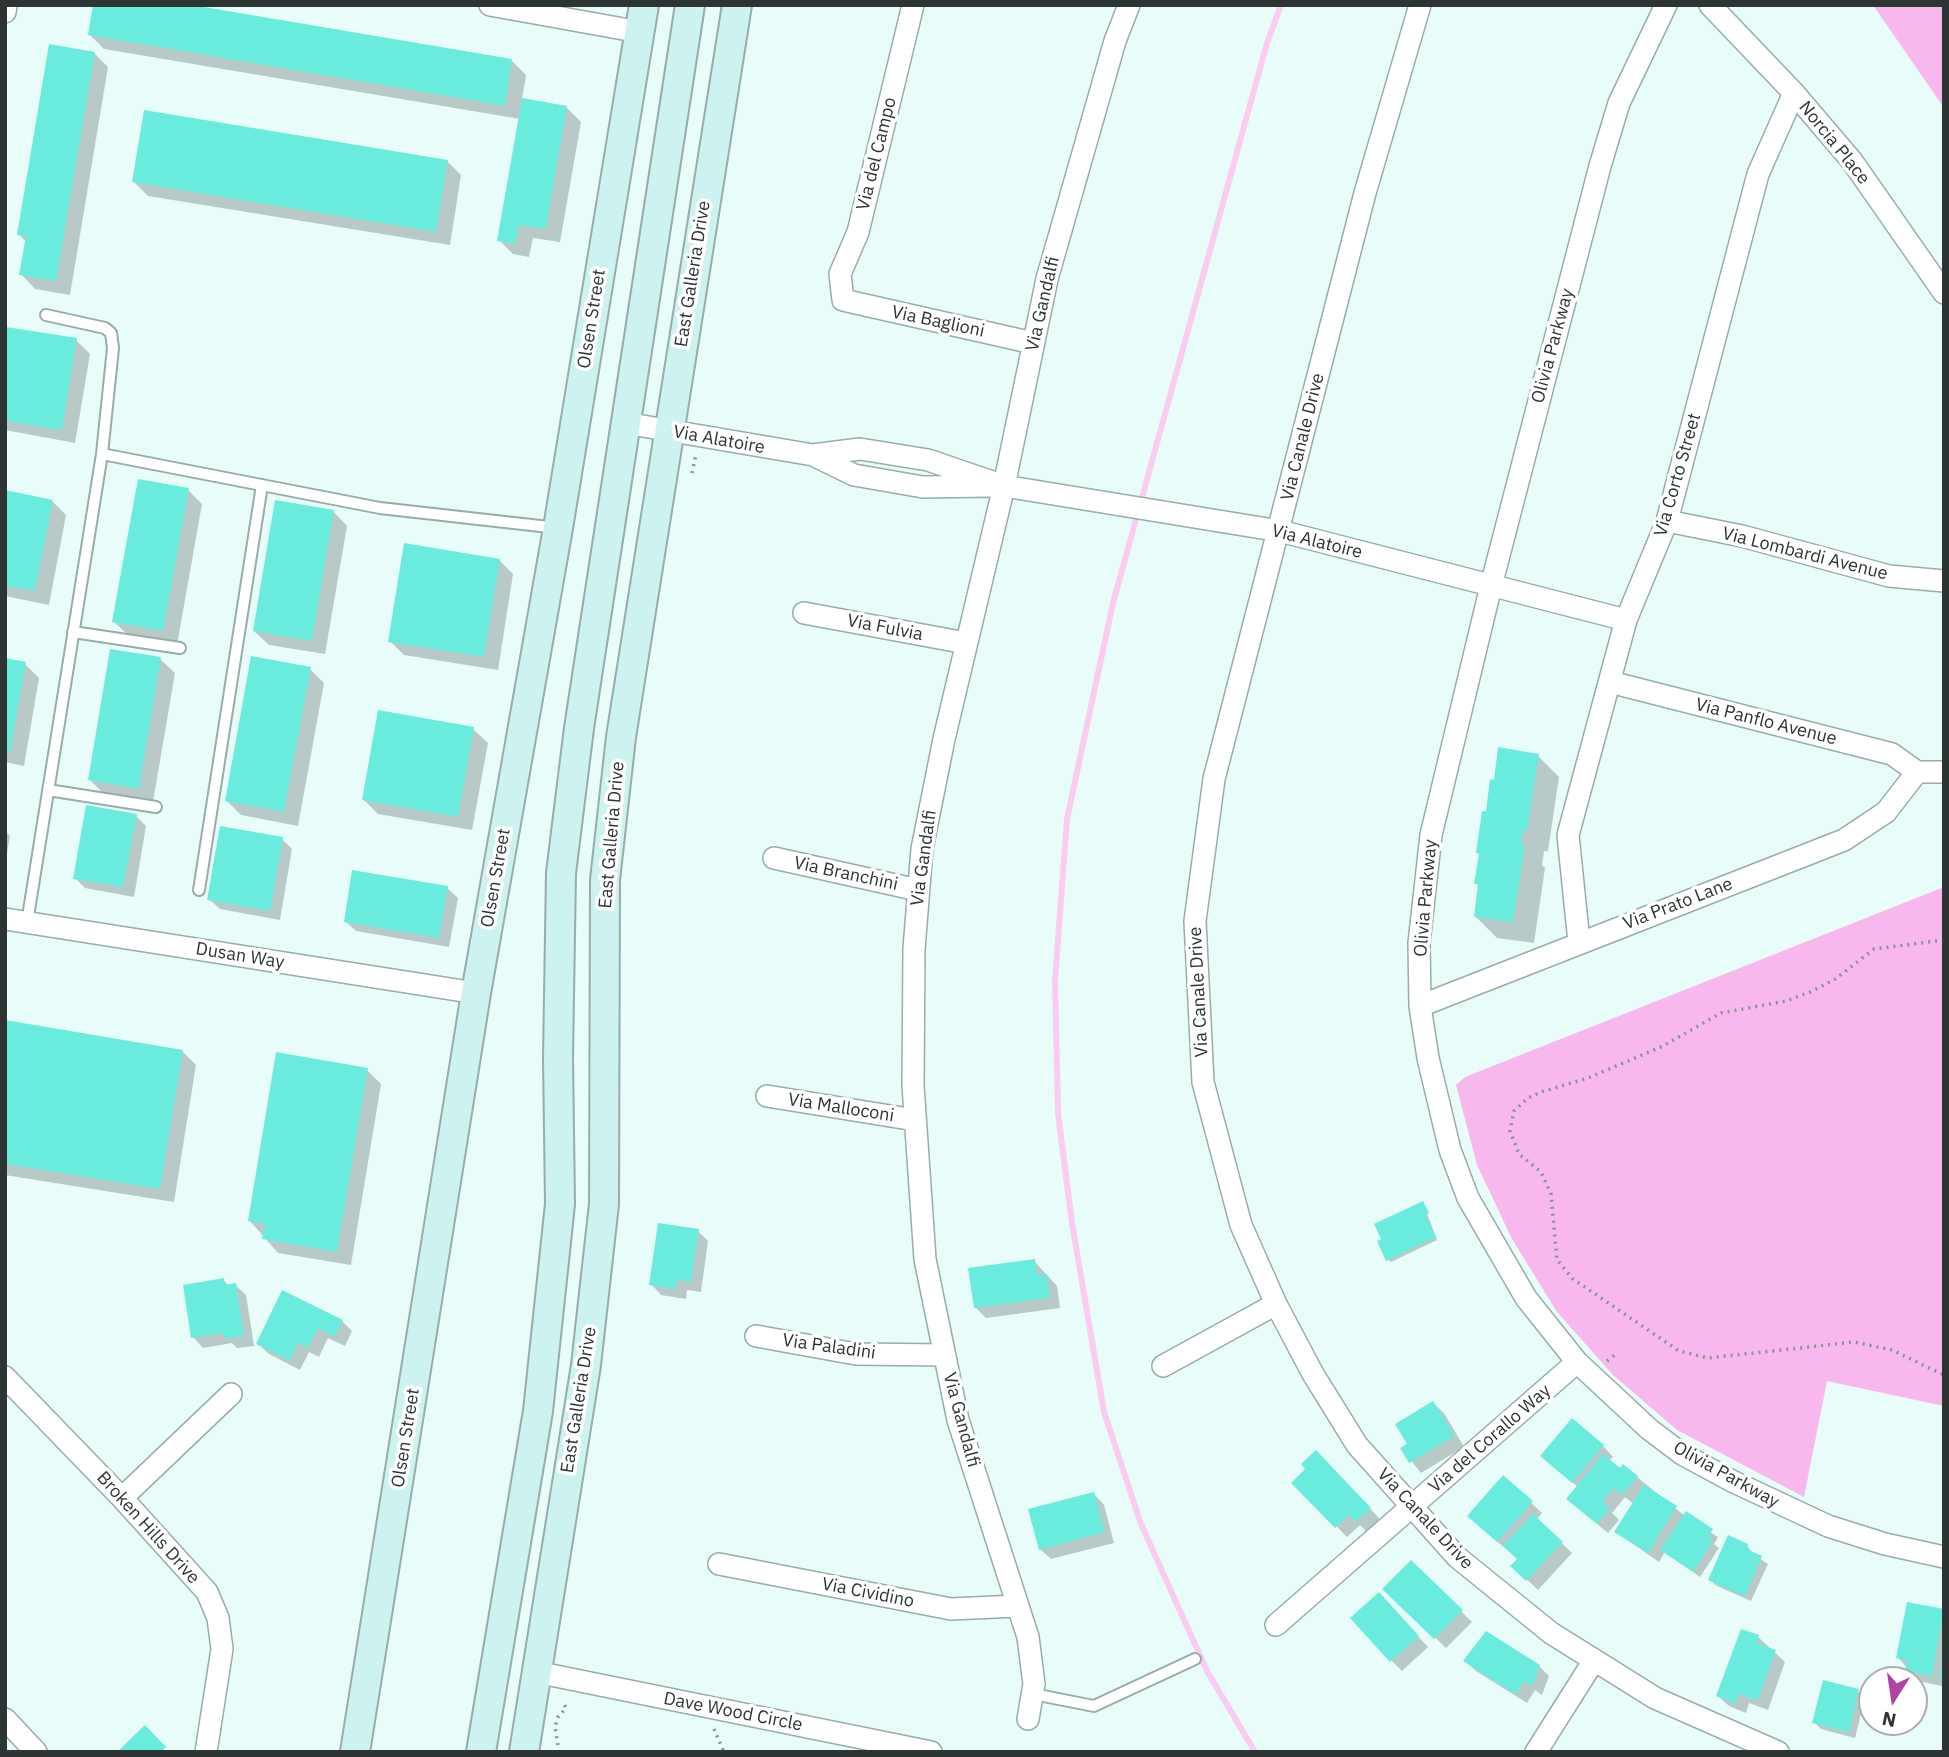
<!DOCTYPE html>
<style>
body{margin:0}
#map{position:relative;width:1949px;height:1757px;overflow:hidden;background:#e8fcf9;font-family:"IBM Plex Sans",sans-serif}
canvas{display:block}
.frame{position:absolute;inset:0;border:7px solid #2d3534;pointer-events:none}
.north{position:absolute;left:1858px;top:1666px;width:70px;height:70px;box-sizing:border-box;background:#fff;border:2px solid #abaeae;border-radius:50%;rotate:192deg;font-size:19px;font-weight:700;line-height:28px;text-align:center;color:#2d3534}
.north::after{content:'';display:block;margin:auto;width:24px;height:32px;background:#b144a3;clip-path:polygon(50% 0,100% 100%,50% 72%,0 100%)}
</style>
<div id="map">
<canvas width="1949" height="1757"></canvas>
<div class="frame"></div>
<div class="north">N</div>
</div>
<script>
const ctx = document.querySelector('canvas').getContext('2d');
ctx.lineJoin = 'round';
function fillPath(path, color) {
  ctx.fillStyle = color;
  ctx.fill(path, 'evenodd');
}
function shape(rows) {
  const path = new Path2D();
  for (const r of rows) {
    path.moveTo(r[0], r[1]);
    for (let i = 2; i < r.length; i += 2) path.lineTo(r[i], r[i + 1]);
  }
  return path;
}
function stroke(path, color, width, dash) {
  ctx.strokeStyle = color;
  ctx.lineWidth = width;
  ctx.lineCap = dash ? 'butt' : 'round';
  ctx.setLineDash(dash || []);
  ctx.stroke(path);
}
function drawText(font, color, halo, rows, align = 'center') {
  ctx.font = font + ' "IBM Plex Sans",sans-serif';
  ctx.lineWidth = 7;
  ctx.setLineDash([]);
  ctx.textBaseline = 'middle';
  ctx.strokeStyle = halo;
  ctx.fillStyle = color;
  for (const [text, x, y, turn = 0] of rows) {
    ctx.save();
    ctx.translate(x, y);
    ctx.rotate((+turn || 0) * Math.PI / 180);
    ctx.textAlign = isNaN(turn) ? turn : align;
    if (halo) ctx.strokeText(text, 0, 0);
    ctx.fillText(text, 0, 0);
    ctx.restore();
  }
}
fillPath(shape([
 [1873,5,1944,5,1944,108],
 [1944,887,1944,1406,1827,1381,1804,1497,1677,1430,1613,1375,1557,1312,1512,1239,1477,1165,1456,1085,1465,1077]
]), '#f9b8ed');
fillPath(shape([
 [90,35,512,61,526,75,522,100,567,108,581,122,560,242,533,238,529,257,513,254,499,240,520,119,104,49],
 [94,53,108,67,70,295,35,289,21,274,26,242,19,234],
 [447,161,461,175,450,245,148,196,134,182],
 [7,329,76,340,90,354,75,443,5,430],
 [188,490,202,504,177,645,128,635,113,621],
 [5,492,52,501,66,515,49,605,5,596],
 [333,511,347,526,325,654,269,645,254,631],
 [499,560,513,574,498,670,404,655,390,641],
 [160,659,175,673,153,802,104,794,90,780],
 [5,660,25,664,39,678,24,766,5,762],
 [310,669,324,683,298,826,241,815,227,801],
 [473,729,488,743,472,830,378,814,364,800],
 [1538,756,1559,777,1548,851,1544,851,1542,865,1545,868,1534,943,1497,938,1476,917,1480,887,1476,883,1495,782],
 [136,816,146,826,134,897,85,888,75,878],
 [5,831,10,836,5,864],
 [282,839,292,849,280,920,220,909,209,899],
 [447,888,458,898,449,947,356,931,345,921],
 [5,1022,182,1051,196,1065,174,1202,5,1175],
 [367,1070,381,1084,351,1265,278,1253,250,1221],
 [1423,1203,1437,1240,1391,1262,1388,1260],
 [698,1231,708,1241,701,1292,687,1290,686,1299,661,1295,651,1284],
 [1034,1261,1057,1286,1060,1308,986,1318,975,1307],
 [223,1280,229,1286,235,1285,246,1295,254,1346,237,1348,232,1343,203,1348,193,1337],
 [342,1321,352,1331,345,1346,328,1338,319,1357,309,1352,300,1370,269,1354,258,1344],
 [1433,1403,1444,1413,1464,1447,1421,1473,1402,1449,1409,1445],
 [1603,1446,1613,1457,1609,1461,1620,1470,1637,1477,1685,1516,1718,1537,1714,1544,1719,1548,1700,1577,1665,1552,1659,1562,1616,1532,1634,1504,1625,1497,1612,1513,1619,1520,1608,1533,1579,1509,1578,1487,1552,1466],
 [1316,1452,1380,1519,1367,1532,1360,1525,1347,1537,1294,1483,1308,1469],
 [1503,1477,1542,1513,1537,1519,1572,1553,1538,1590,1513,1566,1519,1560,1479,1526],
 [1094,1494,1104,1505,1114,1543,1051,1559,1040,1549],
 [1747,1545,1753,1554,1768,1564,1751,1601,1717,1586,1710,1580],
 [1411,1562,1472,1622,1446,1648,1385,1589],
 [1389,1605,1428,1647,1402,1671,1392,1661],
 [1944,1611,1944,1680,1942,1686,1918,1681,1898,1657],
 [1758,1637,1785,1662,1768,1710,1749,1703,1746,1713,1729,1706,1718,1696],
 [1465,1661,1539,1666,1549,1676,1542,1695,1535,1690,1527,1703,1476,1671],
 [1858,1691,1865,1698,1855,1738,1821,1729,1814,1722]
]), '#0003');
stroke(shape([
 [1255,1752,1207,1671,1141,1524,1104,1412,1072,1223,1058,1113,1055,980,1067,819,1113,603,1267,43,1281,5]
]), '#faccf1', 6);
fillPath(shape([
 [93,5,192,5,512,59,505,106,88,35],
 [49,44,95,52,56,281,19,275,26,236,17,235],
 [522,98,567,106,546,229,519,225,515,244,497,241],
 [144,110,448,160,436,232,132,182],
 [6,327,77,338,62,430,5,421],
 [138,479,189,488,163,631,112,622],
 [5,490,53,500,35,591,5,586],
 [275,500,334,510,312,641,253,631],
 [404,543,500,559,484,657,388,642],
 [110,649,161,657,139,789,88,780],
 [251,656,311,667,284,812,225,801],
 [5,658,26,662,10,752,5,751],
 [378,710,474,727,458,817,362,800],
 [1498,747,1539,754,1527,831,1523,830,1521,845,1525,845,1513,922,1474,917,1478,884,1474,884,1479,854,1476,853,1482,811,1486,811,1490,779,1494,780],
 [86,805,137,814,123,887,73,879],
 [220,826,283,837,270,911,207,900],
 [352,870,448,886,439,938,344,922],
 [5,1020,183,1050,160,1189,5,1164],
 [276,1052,368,1068,337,1252,262,1239,265,1224,248,1221],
 [1423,1201,1429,1213,1425,1215,1436,1237,1386,1261,1377,1241,1381,1239,1374,1224],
 [658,1223,699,1229,691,1282,677,1280,676,1289,649,1285],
 [1035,1259,1037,1275,1047,1274,1050,1298,974,1308,968,1268],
 [224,1278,225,1285,236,1283,244,1336,224,1339,224,1333,191,1338,183,1285],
 [282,1290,343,1320,335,1337,318,1328,308,1348,298,1343,290,1361,256,1344],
 [1433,1401,1455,1436,1409,1463,1400,1448,1407,1444,1395,1424],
 [1572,1418,1604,1445,1572,1483,1540,1456],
 [1316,1450,1371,1508,1356,1522,1349,1515,1335,1528,1291,1483,1305,1469,1301,1464],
 [1603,1454,1620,1468,1623,1464,1638,1476,1622,1495,1614,1488,1602,1502,1610,1509,1597,1524,1566,1499],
 [1503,1475,1533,1501,1497,1542,1467,1516],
 [1644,1485,1677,1506,1648,1553,1614,1532],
 [1094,1492,1105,1532,1039,1550,1028,1509],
 [1686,1511,1713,1529,1708,1537,1713,1540,1693,1572,1660,1550],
 [1533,1514,1563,1542,1526,1581,1510,1566,1517,1559,1503,1546],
 [1728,1535,1748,1544,1746,1549,1762,1556,1745,1596,1708,1580],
 [1411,1560,1463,1610,1434,1639,1382,1589],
 [1379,1592,1419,1636,1390,1662,1350,1618],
 [1907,1602,1944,1609,1932,1676,1905,1671,1907,1660,1896,1658],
 [1741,1629,1759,1635,1756,1643,1776,1650,1757,1701,1739,1694,1735,1704,1716,1696],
 [1486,1631,1540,1665,1532,1686,1524,1681,1516,1694,1463,1661],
 [1943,1661,1944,1661,1944,1679,1939,1678],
 [1823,1680,1859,1689,1849,1732,1812,1723],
 [145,1725,166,1747,161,1752,117,1752]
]), '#69ecde');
const lane = shape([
 [102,454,380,508,558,528],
 [73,632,180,648],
 [48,790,156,807],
 [199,890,262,485],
 [27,923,102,454,113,348,111,333,105,328,46,315],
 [1033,1694,1094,1706,1195,1659]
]);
const street = shape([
 [490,5,640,32],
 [913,5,858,232,840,274,843,300,1033,343],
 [1420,5,1365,193,1214,779,1195,921,1203,1082,1241,1225,1276,1304,1313,1374,1357,1445,1457,1557,1551,1633,1655,1698,1778,1752],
 [1666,5,1619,103,1600,166,1491,586,1431,835,1419,943,1420,1006,1428,1058,1450,1150,1468,1198,1526,1298,1577,1362,1649,1429,1682,1454,1732,1481,1828,1526,1885,1544,1944,1557],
 [1710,5,1794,93,1852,161,1944,293],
 [5,12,6,5],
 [625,423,813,455,854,475,923,487,989,486],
 [813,455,860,449,928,460,1004,486,1280,531,1626,620],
 [1667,521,1742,536,1889,576,1944,581],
 [804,613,966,643],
 [1610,682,1892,754,1917,772],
 [1917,772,1944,772],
 [774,858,918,890],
 [5,919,476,993],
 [1579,942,1568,835,1626,620,1667,521,1758,174,1794,93],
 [1420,1006,1844,840,1886,812,1917,772],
 [767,1096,915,1120],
 [756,1336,856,1354,944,1355],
 [1163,1366,1276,1304],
 [5,1377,122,1498,207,1592,218,1618,222,1649,206,1752],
 [122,1498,231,1394],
 [719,1564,951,1609,1017,1606],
 [1276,1625,1577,1362],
 [536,1672,931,1752],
 [5,1719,36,1752],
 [1028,1719,1034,1684,1028,1637,958,1420,925,1259,913,1085,914,949,922,849,944,739,1004,486,1047,279,1115,41,1129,5],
 [1536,1752,1593,1662]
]);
const secondary = shape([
 [355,1752,476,993,558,528,644,5],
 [481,1752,538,1411,560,1204,558,1058,561,873,579,728,690,5],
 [524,1752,586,1365,604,1204,605,880,621,737,737,5]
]);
stroke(lane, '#98aca9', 14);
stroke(street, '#98aca9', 24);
stroke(secondary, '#98aca9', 32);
stroke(shape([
 [692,473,696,454],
 [1944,940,1874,949,1834,980,1810,992,1786,1001,1721,1013,1663,1046,1588,1078,1541,1092,1528,1098,1514,1111,1510,1131,1519,1154,1541,1172,1551,1194,1557,1260,1573,1279,1679,1351,1708,1358,1854,1342,1892,1350,1944,1375],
 [1607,1361,1616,1354],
 [714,1729,724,1752],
 [559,1752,555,1727,558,1717,566,1708,564,1704]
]), '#869492', 3.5, [2, 5]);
stroke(lane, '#fff', 10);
stroke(street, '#fff', 21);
stroke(secondary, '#ccf3ef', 28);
drawText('18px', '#2d3534', '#fff', [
 ["Norcia Place",1834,143,51],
 ["Via del Campo",877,154,-76],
 ["East Galleria Drive",693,274,-81],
 ["Via Gandalfi",1043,304,-77],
 ["Olsen Street",592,319,-81],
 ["Via Baglioni",938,322,12],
 ["Olivia Parkway",1553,346,-75],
 ["Via Canale Drive",1303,437,-76],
 ["Via Alatoire",719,440,10],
 ["Via Corto Street",1678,475,-74],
 ["Via Alatoire",1317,542,14],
 ["Via Lombardi Avenue",1805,554,14],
 ["Via Fulvia",885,628,11],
 ["Via Panflo Avenue",1766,722,14],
 ["East Galleria Drive",612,835,-85],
 ["Via Gandalfi",924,858,-82],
 ["Via Branchini",846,874,12],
 ["Olsen Street",496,878,-80],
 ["Olivia Parkway",1426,898,-85],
 ["Via Prato Lane",1678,904,-21],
 ["Dusan Way",240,956,9],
 ["Via Canale Drive",1199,992,-93],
 ["Via Malloconi",841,1108,9],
 ["Via Paladini",829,1347,8],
 ["East Galleria Drive",579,1400,-81],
 ["Via Gandalfi",961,1420,75],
 ["Olsen Street",406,1438,-81],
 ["Via del Corallo Way",1490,1439,-41],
 ["Olivia Parkway",1726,1475,29],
 ["Via Canale Drive",1425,1519,47],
 ["Broken Hills Drive",148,1528,48],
 ["Via Cividino",868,1593,11],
 ["Dave Wood Circle",733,1712,11]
]);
</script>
